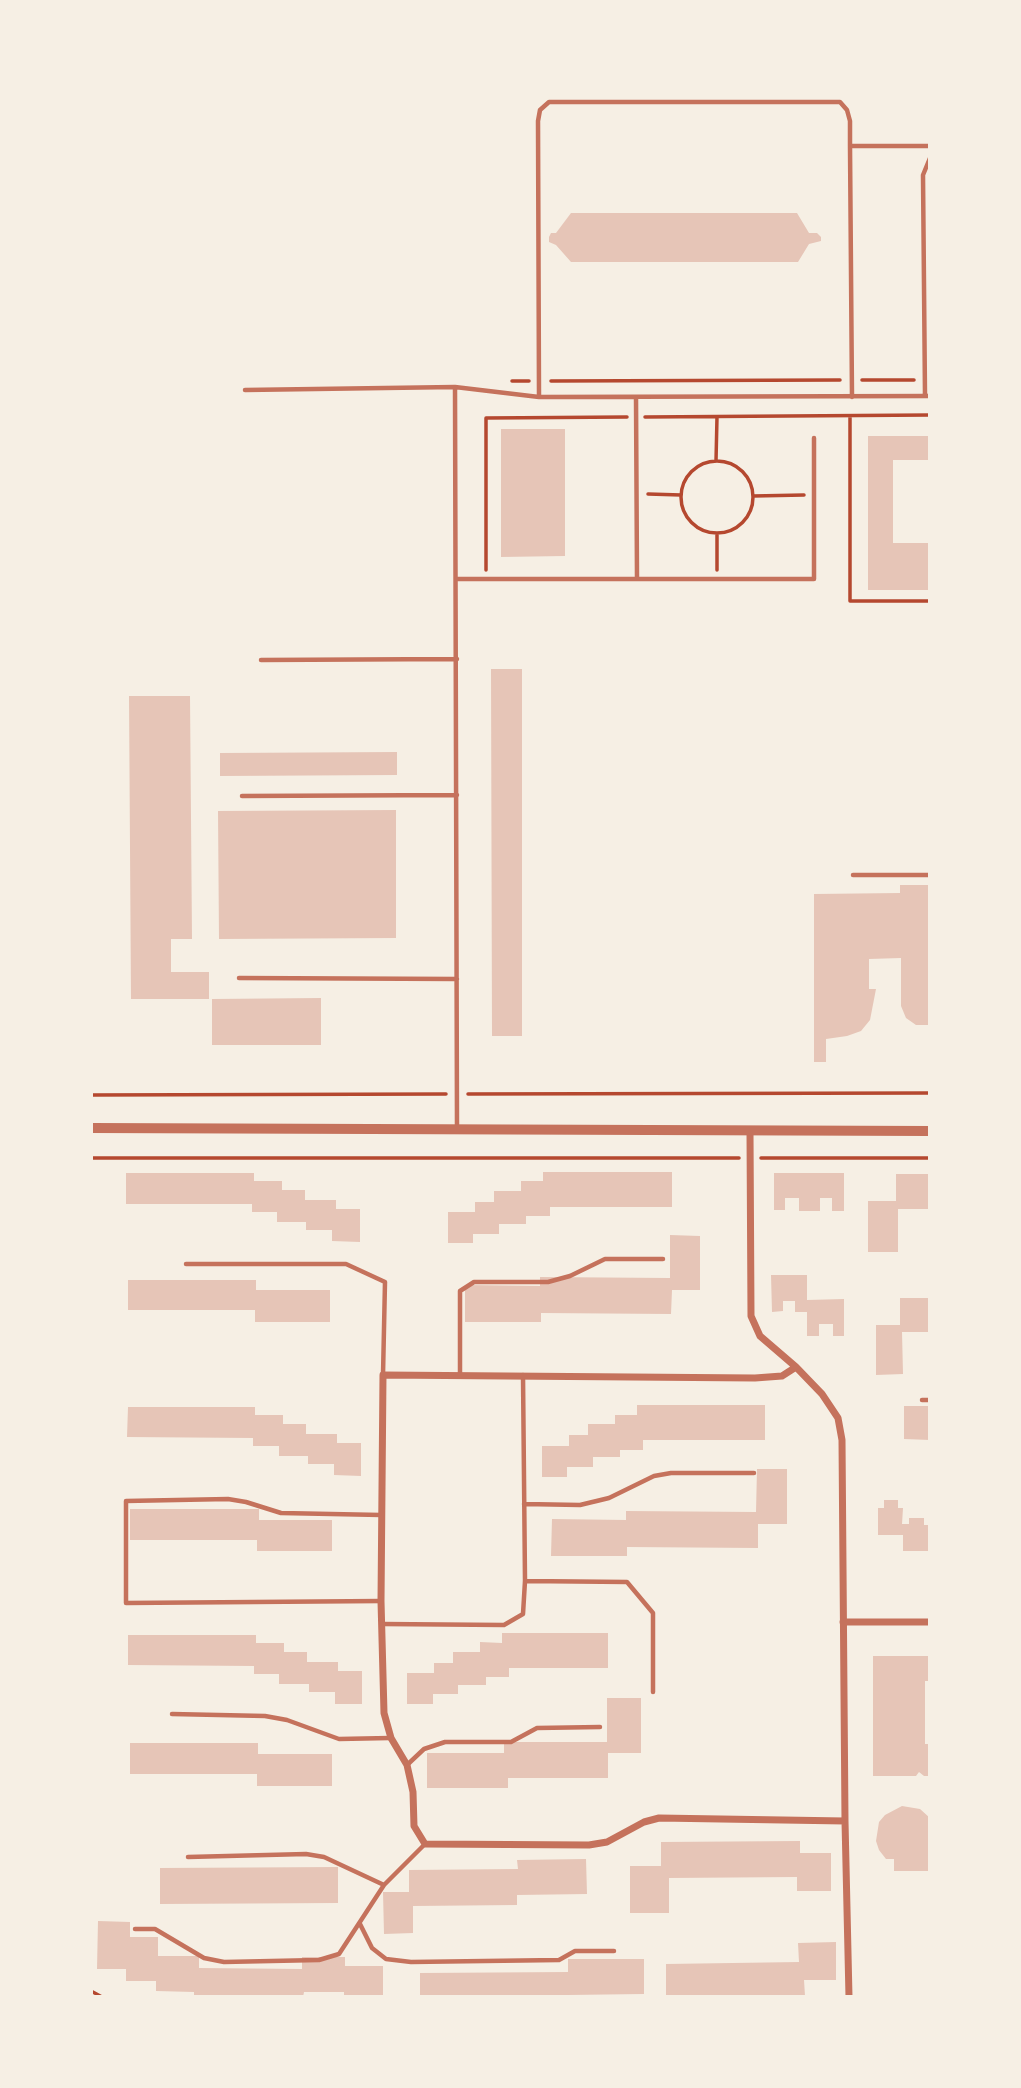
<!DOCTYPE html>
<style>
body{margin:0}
#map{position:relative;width:1021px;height:2088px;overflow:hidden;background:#f6efe4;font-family:Barlow,sans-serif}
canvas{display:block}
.frame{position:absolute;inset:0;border:93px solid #f6efe4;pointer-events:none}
</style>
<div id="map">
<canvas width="1021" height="2088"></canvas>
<div class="frame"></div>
</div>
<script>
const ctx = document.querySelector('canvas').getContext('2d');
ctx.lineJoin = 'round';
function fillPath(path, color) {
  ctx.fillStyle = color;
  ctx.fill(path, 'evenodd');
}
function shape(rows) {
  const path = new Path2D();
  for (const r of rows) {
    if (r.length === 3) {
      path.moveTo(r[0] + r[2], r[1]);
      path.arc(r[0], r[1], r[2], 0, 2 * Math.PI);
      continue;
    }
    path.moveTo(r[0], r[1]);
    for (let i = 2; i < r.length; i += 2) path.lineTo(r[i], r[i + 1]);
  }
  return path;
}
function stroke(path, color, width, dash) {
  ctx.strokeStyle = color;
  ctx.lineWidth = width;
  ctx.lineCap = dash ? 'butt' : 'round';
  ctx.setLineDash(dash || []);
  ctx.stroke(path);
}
fillPath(shape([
 [571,213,797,213,809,233,817,233,821,237,821,241,809,244,798,262,571,262,556,245,549,242,549,237,551,233,556,233],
 [501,429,565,429,565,556,501,557],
 [868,436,930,436,930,460,893,460,893,543,930,543,930,590,868,590],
 [491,669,522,669,522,1036,492,1036],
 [129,696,190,696,192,939,171,939,171,972,209,972,209,999,131,999],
 [397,752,397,775,220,776,220,753],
 [396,810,396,938,219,939,218,811],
 [900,885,930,885,930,1025,916,1025,906,1018,901,1006,901,958,869,959,869,989,876,989,870,1020,861,1031,847,1036,826,1039,826,1062,814,1062,814,894,900,893],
 [321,998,321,1045,212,1045,212,999],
 [543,1172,672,1172,672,1207,550,1207,550,1216,526,1216,526,1224,499,1224,499,1234,473,1234,473,1243,448,1243,448,1212,475,1212,475,1202,494,1202,494,1191,521,1191,521,1181,543,1181],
 [126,1173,254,1173,254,1181,282,1181,282,1190,305,1190,305,1200,336,1200,336,1209,360,1209,360,1242,332,1241,332,1230,306,1230,306,1222,277,1222,277,1212,252,1212,252,1204,126,1204],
 [774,1173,844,1173,844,1211,832,1211,832,1198,820,1198,820,1211,799,1211,799,1198,785,1198,785,1210,774,1210],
 [896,1174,930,1174,930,1209,898,1209,898,1252,868,1252,868,1201,896,1201],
 [670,1235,700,1236,700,1290,672,1290,671,1314,541,1313,541,1322,465,1322,465,1285,540,1286,540,1277,670,1278],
 [771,1275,807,1275,807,1300,844,1299,844,1336,833,1336,833,1324,819,1324,819,1336,807,1336,807,1312,795,1312,795,1301,783,1301,783,1311,772,1312],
 [128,1280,256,1280,256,1290,330,1290,330,1322,255,1322,255,1310,128,1310],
 [900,1298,930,1298,930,1332,902,1332,903,1374,876,1375,876,1325,900,1325],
 [637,1405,765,1405,765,1440,643,1440,643,1450,620,1450,620,1457,593,1457,593,1467,567,1467,567,1477,542,1477,542,1446,569,1446,569,1435,588,1435,588,1424,615,1424,615,1415,637,1415],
 [904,1406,930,1406,930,1440,904,1439],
 [128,1407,255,1407,255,1415,283,1415,283,1424,306,1424,306,1434,337,1434,337,1443,361,1443,361,1476,334,1475,334,1464,308,1464,308,1456,279,1456,279,1446,253,1446,253,1438,127,1437],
 [757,1469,787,1469,787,1524,758,1524,758,1548,627,1547,627,1556,551,1556,552,1519,626,1520,626,1511,756,1512],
 [884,1500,898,1500,898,1508,903,1508,902,1524,909,1524,909,1518,924,1518,924,1525,929,1525,930,1551,903,1551,903,1535,878,1535,878,1508,884,1508],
 [130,1509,259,1509,259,1520,332,1520,332,1551,257,1551,257,1540,130,1540],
 [502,1633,608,1633,608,1668,509,1668,509,1677,486,1677,486,1685,458,1685,458,1694,433,1694,433,1704,407,1704,407,1673,434,1673,434,1663,453,1663,453,1652,480,1652,480,1642,502,1643],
 [128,1635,256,1635,256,1643,284,1643,284,1652,307,1652,307,1662,338,1662,338,1671,362,1671,362,1704,335,1704,335,1692,309,1692,309,1684,279,1684,279,1674,254,1674,254,1666,128,1665],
 [873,1656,930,1656,930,1681,925,1681,925,1744,930,1744,930,1776,924,1776,919,1772,916,1776,873,1776],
 [607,1698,641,1698,641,1753,608,1753,608,1778,508,1778,508,1788,427,1788,427,1753,504,1753,504,1742,607,1742],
 [130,1743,258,1743,258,1754,332,1754,332,1786,257,1786,257,1774,130,1774],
 [902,1806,920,1809,930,1818,930,1871,894,1871,894,1859,886,1859,879,1850,876,1841,879,1822,885,1815],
 [800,1841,800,1853,831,1853,831,1891,797,1891,797,1877,669,1878,669,1913,630,1913,630,1866,661,1866,661,1842],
 [586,1859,587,1894,517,1895,517,1905,413,1906,413,1933,384,1934,383,1892,409,1892,409,1870,518,1869,517,1860],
 [338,1867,338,1903,160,1904,160,1868],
 [98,1921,130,1922,130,1937,158,1937,158,1956,199,1956,199,1968,302,1969,302,1957,345,1957,345,1966,383,1966,383,1997,344,1997,344,1992,304,1992,303,1997,194,1997,194,1992,156,1991,156,1981,126,1981,126,1969,97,1969],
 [836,1942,836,1980,804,1980,805,1996,666,1997,666,1964,799,1962,798,1943],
 [568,1959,644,1959,644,1994,568,1995,568,1997,420,1997,420,1973,568,1972]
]), '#e6c5b7');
stroke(shape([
 [862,380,914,380],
 [512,381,529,381],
 [551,381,840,380],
 [850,416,850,601,930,601],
 [645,417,930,415],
 [717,497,36],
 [716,461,717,417],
 [648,494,681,495],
 [753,496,804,495],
 [486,570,486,418,627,417],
 [717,570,717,533],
 [468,1094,930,1093],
 [91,1095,446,1094],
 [91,1158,739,1158],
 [761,1158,930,1158],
 [91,1991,102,1997]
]), '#b5482f', 3.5);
stroke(shape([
 [245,390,455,387],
 [925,396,923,175,930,158],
 [539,397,538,121,540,110,549,102,840,102,847,110,850,121,850,146],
 [636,397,637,579],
 [852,397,850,146,930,146],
 [457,579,814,579,814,438],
 [261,660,457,659],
 [242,796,457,795],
 [853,875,930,875],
 [239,978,457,979],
 [457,1128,455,387,539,397,930,396],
 [186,1264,346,1264,385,1282,383,1375],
 [460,1374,460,1291,474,1282,548,1282,570,1276,605,1259,663,1259],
 [523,1375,525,1581,627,1582,653,1613,653,1692],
 [922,1400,930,1400],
 [524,1504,580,1505,609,1498,654,1476,671,1473,754,1473],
 [381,1601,126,1603,126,1501,228,1499,246,1502,281,1513,381,1515],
 [382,1624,504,1625,523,1614,525,1581],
 [172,1714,265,1716,287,1720,339,1739,390,1738],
 [407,1765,424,1749,445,1742,511,1742,537,1728,600,1727],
 [188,1857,306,1854,324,1857,384,1885],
 [360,1924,372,1948,386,1959,411,1962,559,1960,575,1951,614,1951],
 [135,1929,155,1929,204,1958,224,1962,319,1960,339,1954,384,1885,425,1844]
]), '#c5725c', 4.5);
stroke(shape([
 [750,1132,751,1316,760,1336,796,1367,822,1394,838,1418,842,1440,845,1821,659,1818,644,1822,607,1842,589,1845,425,1844,414,1826,413,1792,407,1765,391,1738,384,1713,381,1601,383,1375,755,1378,782,1376,796,1367],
 [843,1622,930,1622],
 [845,1821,849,1997]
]), '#c5725c', 7);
stroke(shape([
 [91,1128,930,1131]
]), '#c5725c', 10);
</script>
